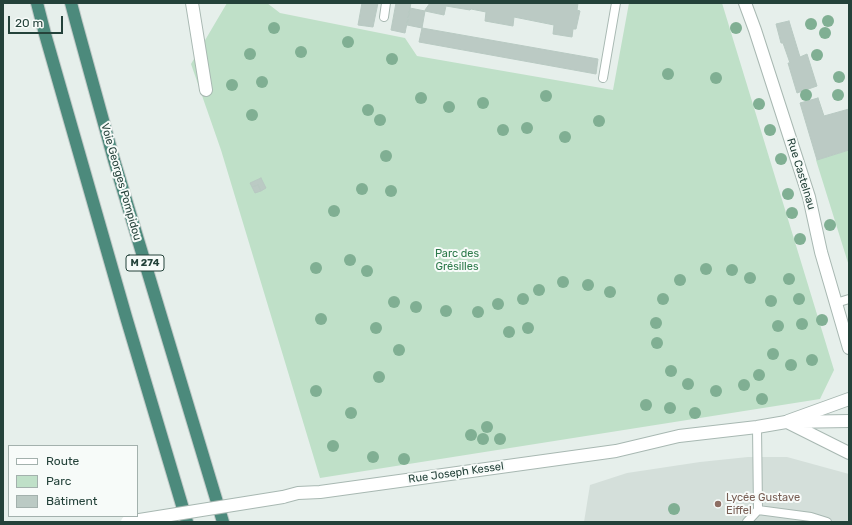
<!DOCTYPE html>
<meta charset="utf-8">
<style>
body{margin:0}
#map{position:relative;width:852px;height:525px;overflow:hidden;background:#e6efeb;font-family:Rubik,sans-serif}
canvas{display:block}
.frame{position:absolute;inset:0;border:4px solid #24423a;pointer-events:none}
.legend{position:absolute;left:8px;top:445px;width:130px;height:72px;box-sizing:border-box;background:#f7fbf9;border:1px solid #a3b1ad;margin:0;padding:5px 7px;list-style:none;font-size:12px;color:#24423a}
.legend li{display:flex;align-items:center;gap:8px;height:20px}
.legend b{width:20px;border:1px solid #a3b1ad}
.scale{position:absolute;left:8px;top:16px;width:55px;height:18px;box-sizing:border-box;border:2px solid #24423a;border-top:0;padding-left:5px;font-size:12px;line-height:14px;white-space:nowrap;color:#24423a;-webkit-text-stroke:3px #f7fbf9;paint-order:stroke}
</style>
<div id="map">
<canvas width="852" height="525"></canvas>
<div class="frame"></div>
<ul class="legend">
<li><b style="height:5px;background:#fff"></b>Route</li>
<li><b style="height:11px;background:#bfe0c8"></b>Parc</li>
<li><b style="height:11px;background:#bbcac4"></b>Bâtiment</li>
</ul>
<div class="scale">20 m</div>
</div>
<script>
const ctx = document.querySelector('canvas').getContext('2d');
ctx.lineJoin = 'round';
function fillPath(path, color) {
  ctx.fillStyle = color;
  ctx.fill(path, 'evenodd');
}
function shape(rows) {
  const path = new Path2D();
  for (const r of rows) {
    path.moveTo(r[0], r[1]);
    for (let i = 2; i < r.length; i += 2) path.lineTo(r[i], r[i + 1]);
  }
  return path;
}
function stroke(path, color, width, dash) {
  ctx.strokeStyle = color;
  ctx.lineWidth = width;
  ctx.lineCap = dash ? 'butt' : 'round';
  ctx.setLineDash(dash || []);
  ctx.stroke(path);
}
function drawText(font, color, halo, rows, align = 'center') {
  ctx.font = font + ' Rubik,sans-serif';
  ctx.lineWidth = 4;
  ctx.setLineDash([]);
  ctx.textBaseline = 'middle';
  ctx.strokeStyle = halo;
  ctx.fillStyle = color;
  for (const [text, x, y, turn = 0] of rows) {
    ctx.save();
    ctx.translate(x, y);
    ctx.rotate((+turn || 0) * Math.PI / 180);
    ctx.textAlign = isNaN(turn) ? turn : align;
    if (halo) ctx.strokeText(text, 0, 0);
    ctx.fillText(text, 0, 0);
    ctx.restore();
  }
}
fillPath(shape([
 [748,457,787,457,849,474,849,522,584,522,590,485,627,473,700,462]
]), '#d4dfda');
fillPath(shape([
 [227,3,267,3,280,13,405,38,417,56,613,90,629,3,722,3,834,370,820,399,320,478,221,150,191,64],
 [849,150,849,266,816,160]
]), '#bfe0c8');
const building = shape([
 [362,3,378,3,373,27,358,25,362,3],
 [396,3,411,3,405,33,391,30,396,3],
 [430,3,578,3,577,10,580,11,576,29,573,29,572,37,553,34,554,25,514,17,513,26,485,21,486,12,471,9,470,10,446,6,444,15,425,11,425,10,430,3],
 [410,8,425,11,422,28,407,25,410,8],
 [789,21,800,57,807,54,817,86,797,93,788,63,790,63,783,43,781,43,776,24,789,21],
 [422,28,598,59,596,74,419,42,422,28],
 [818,98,824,116,849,109,849,150,817,160,800,103,818,98],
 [261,178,266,188,261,191,258,185,252,187,250,183,261,178],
 [258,185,261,191,255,193,252,187,258,185]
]);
fillPath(building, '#bbcac4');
stroke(building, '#b8c9c2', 1);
const service = shape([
 [384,17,386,3],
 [603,78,616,3],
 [836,303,849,299],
 [757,427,758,510,811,517,827,522],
 [747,522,758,510]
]);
const minor = shape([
 [192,3,206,90],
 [745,3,755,30,809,197,821,252,849,348],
 [788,421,849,399]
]);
const tertiary = shape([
 [789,423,849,453],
 [283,497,298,493,320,492,616,451,679,436,757,427,786,422,849,421]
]);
const trunk = shape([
 [37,3,45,34,126,317,187,522],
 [71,3,76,22,114,160,223,522]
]);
stroke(service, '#a8b8b2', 10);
stroke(minor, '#a8b8b2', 14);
stroke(tertiary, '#a8b8b2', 14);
stroke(trunk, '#c2cac8', 14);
stroke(service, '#fff', 8);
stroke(minor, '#fff', 12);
stroke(tertiary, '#fff', 12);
stroke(trunk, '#4c8a7c', 12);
const tertiaryBridge = shape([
 [127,522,283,497]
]);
stroke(tertiaryBridge, '#a8b8b2', 14, []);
stroke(tertiaryBridge, '#fff', 12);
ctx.fillStyle = '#80af93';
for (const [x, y] of [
 [828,21],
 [811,24],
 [274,28],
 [736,28],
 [825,33],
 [348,42],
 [301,52],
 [250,54],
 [817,55],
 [392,59],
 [668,74],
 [839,77],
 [716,78],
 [262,82],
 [232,85],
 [806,95],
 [838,95],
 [546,96],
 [421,98],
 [483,103],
 [759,104],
 [449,107],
 [368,110],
 [252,115],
 [380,120],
 [599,121],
 [527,128],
 [503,130],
 [770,130],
 [565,137],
 [386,156],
 [781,159],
 [362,189],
 [391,191],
 [788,194],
 [334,211],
 [792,213],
 [830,225],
 [800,239],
 [350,260],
 [316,268],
 [706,269],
 [732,270],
 [367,271],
 [750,278],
 [789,279],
 [680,280],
 [563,282],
 [588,285],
 [539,290],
 [610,292],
 [523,299],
 [663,299],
 [799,299],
 [771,301],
 [394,302],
 [498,304],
 [416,307],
 [446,311],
 [478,312],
 [321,319],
 [822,320],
 [656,323],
 [802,324],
 [778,326],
 [376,328],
 [528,328],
 [509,332],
 [657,343],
 [399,350],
 [773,354],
 [812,360],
 [791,365],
 [671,371],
 [759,375],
 [379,377],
 [688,384],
 [744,385],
 [316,391],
 [716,391],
 [762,399],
 [646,405],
 [670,408],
 [351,413],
 [695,413],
 [487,427],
 [471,435],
 [483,439],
 [500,439],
 [333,446],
 [373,457],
 [404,459],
 [674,509]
]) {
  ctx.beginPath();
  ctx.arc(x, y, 6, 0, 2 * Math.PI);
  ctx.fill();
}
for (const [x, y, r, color] of [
 [718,504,4,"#8d6e63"]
]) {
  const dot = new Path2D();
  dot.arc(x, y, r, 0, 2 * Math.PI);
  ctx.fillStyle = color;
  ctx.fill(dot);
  stroke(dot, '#f7fbf9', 1.5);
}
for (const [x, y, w] of [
 [145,263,38]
]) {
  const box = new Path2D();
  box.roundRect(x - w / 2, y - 8, w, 16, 3);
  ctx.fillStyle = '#f7fbf9';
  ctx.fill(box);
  stroke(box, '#24423a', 1);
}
drawText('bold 10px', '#24423a', null, [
 ["M 274",145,263]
]);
drawText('11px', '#24423a', '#f7fbf9', [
 ["Rue Castelnau",801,174,73],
 ["Voie Georges Pompidou",121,182,74],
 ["Rue Joseph Kessel",456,473,-8]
]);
drawText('11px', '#2d7a4b', '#f7fbf9', [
 ["Parc des",457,254],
 ["Grésilles",457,267]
]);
drawText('11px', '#785e54', '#f7fbf9', [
 ["Lycée Gustave",726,498],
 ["Eiffel",726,511]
], 'left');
</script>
